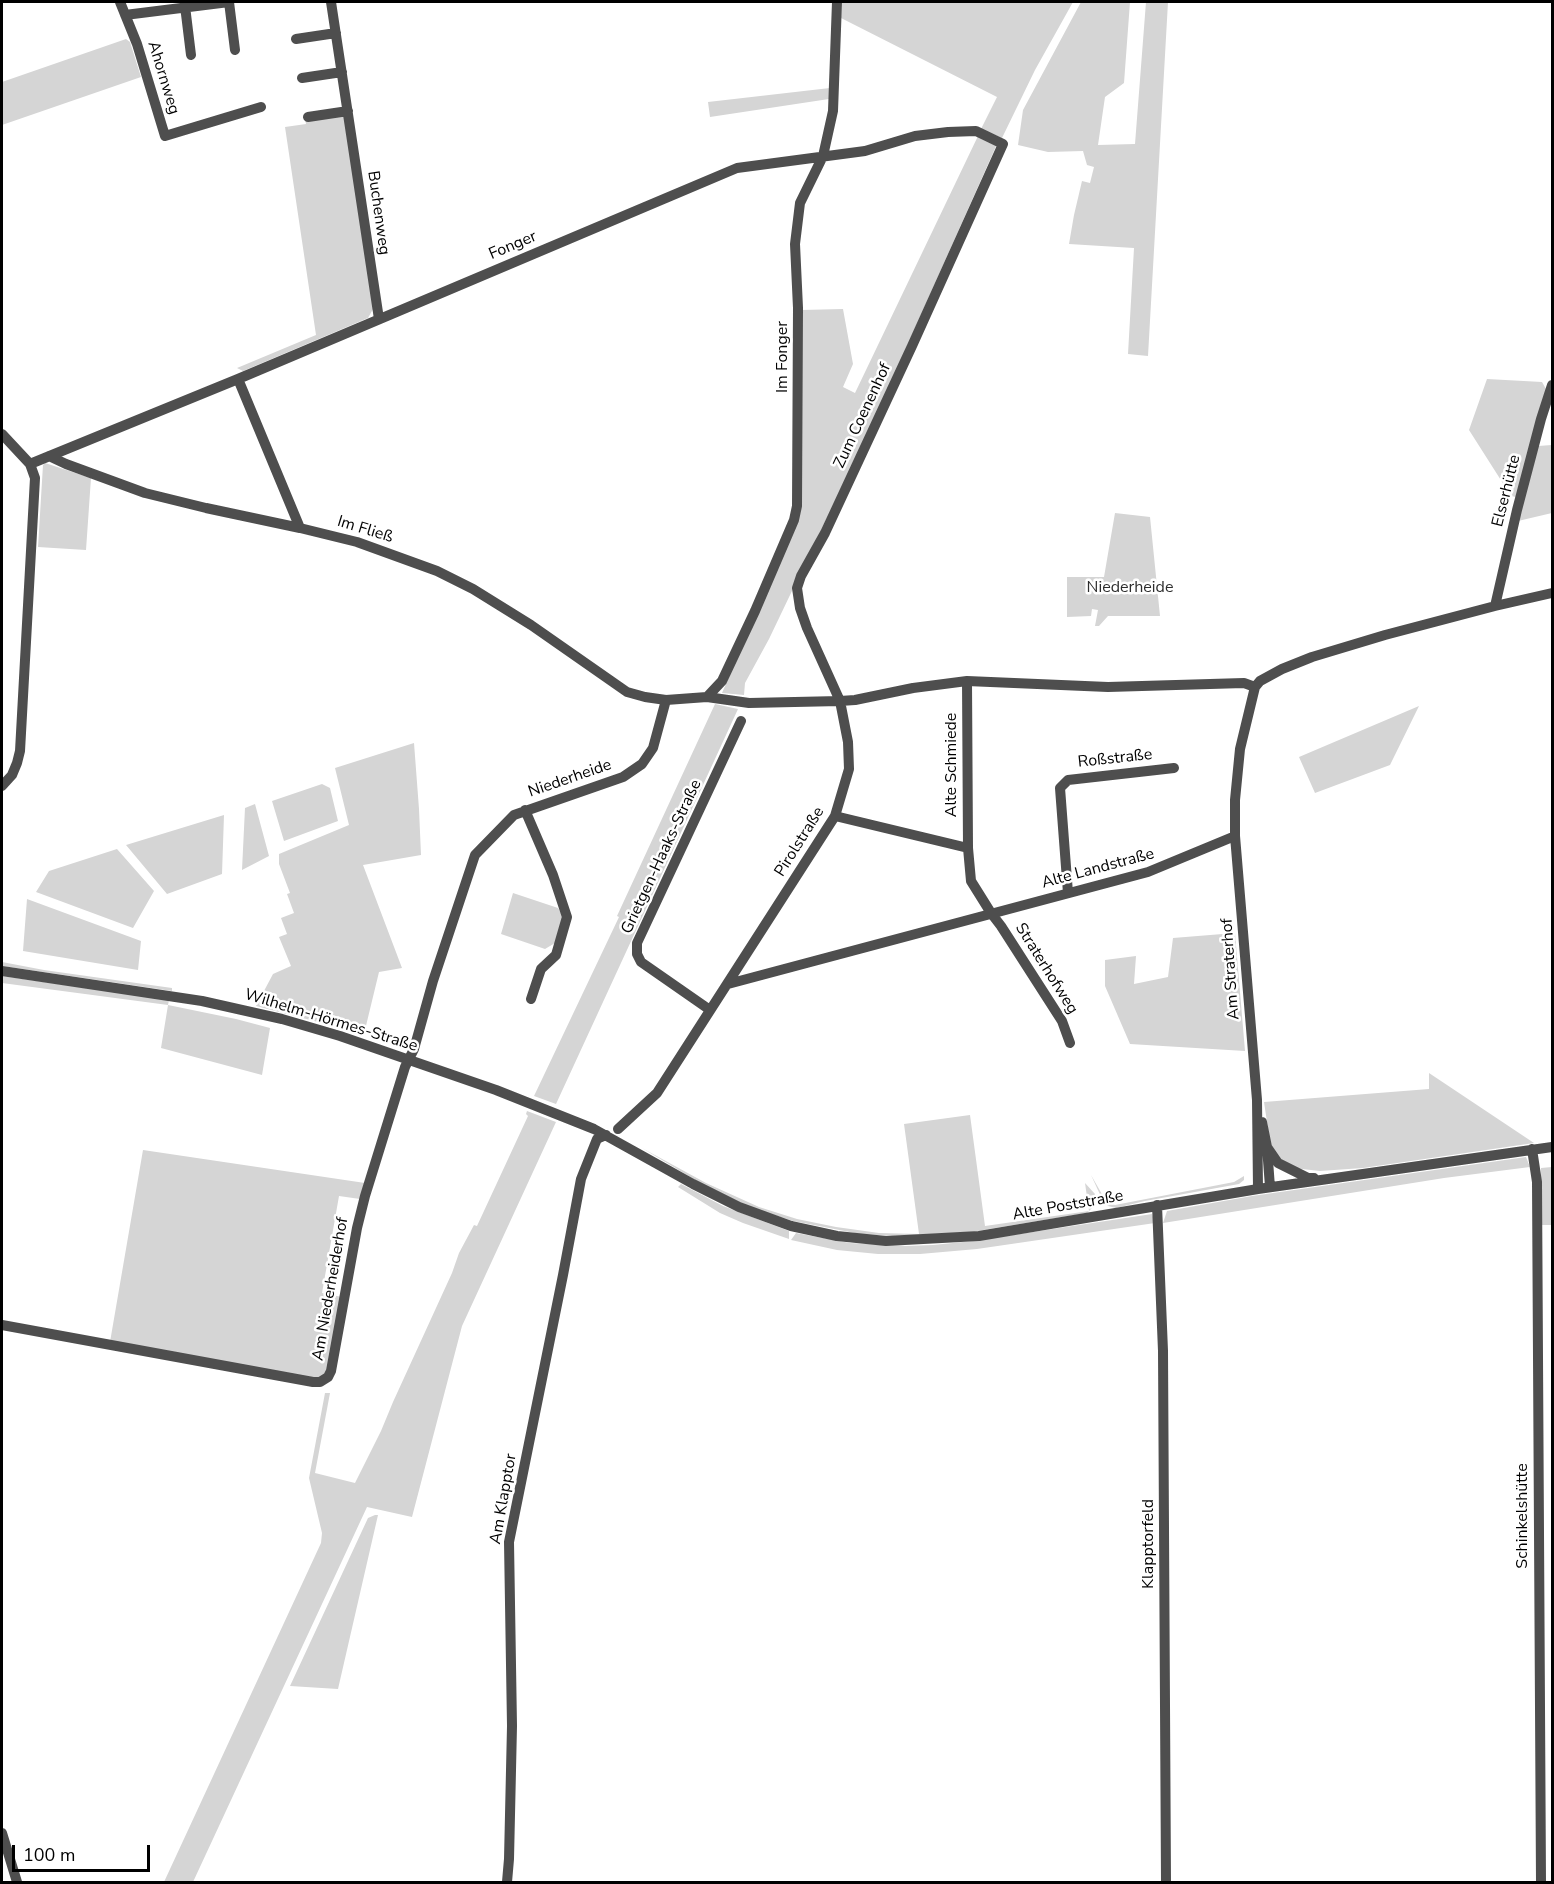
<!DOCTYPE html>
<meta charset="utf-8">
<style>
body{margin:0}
#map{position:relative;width:1554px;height:1884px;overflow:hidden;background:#fff;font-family:"Nunito Sans",sans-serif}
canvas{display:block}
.frame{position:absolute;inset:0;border:3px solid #000;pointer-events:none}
.scale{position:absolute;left:12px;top:1845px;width:138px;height:27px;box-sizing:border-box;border:3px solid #000;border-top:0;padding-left:8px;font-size:18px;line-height:21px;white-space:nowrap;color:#000;-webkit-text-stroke:4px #fff;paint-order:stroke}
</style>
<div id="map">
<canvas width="1554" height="1884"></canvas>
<div class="frame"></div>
<div class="scale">100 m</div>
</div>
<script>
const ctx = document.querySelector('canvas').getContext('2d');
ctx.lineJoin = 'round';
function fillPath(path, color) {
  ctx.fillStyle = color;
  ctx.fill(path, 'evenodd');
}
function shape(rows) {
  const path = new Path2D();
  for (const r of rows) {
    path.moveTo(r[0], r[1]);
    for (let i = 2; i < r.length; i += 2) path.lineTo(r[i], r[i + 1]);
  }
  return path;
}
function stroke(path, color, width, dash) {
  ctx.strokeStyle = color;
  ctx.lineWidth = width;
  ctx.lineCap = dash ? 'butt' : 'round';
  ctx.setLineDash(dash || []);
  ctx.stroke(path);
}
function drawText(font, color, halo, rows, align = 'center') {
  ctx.font = font + ' "Nunito Sans",sans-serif';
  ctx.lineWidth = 5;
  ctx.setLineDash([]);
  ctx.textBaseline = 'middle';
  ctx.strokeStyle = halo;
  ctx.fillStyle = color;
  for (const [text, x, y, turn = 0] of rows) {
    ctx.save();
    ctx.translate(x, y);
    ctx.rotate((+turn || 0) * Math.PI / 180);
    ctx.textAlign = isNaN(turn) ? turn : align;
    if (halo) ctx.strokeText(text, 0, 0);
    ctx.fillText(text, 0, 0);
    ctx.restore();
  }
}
fillPath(shape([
 [842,2,1073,2,1035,70,1002,138,981,129,997,97,841,18],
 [1081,2,1130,2,1124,83,1105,97,1098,145,1135,144,1146,2,1168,2,1148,356,1128,354,1134,248,1069,244,1074,215,1082,181,1090,183,1094,167,1087,165,1083,151,1048,152,1018,145,1023,110],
 [126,39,130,42,141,77,2,125,2,82],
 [830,88,829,99,710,117,708,102],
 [340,114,345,118,373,309,368,318,243,371,237,368,316,335,285,127,306,124,305,119],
 [978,136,997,144,878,411,769,639,745,683,744,695,722,693,796,523,801,310,843,309,853,364,843,387,855,393],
 [1487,379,1542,382,1546,389,1516,497,1511,496,1469,430],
 [1552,445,1552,513,1518,521,1538,446],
 [45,463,91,478,86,550,38,547,43,465],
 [1115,513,1150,517,1160,616,1108,616,1099,626,1095,626,1098,610,1092,609,1091,616,1067,617,1067,577,1104,577],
 [715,704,738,709,556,1104,534,1096,619,917,617,916],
 [1419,706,1390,765,1315,793,1299,757],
 [414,743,419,809,421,855,363,865,402,968,379,972,364,1034,323,1022,322,1023,256,1006,273,974,291,966,279,937,287,934,281,918,294,913,287,894,290,893,279,864,279,854,349,825,335,768],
 [322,784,330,788,338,821,284,841,272,801],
 [255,804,269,856,242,870,245,808],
 [224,815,222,874,167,894,126,845],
 [117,849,154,891,133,928,36,892,49,871],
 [513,893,558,908,564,918,555,943,545,949,501,934],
 [27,899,141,941,138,970,23,951],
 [1235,933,1245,1051,1130,1044,1105,986,1105,960,1136,956,1134,984,1168,977,1173,938],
 [2,962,44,970,172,988,172,991,16,968,2,966],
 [2,976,169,1000,168,1005,236,1019,270,1028,262,1075,161,1048,168,1005,2,983],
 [1429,1073,1534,1143,1363,1168,1320,1171,1293,1168,1282,1162,1274,1153,1270,1142,1264,1102,1429,1089],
 [527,1111,556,1122,462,1326,412,1517,367,1507,193,1882,164,1882,321,1543,322,1533,309,1478,325,1393,330,1393,315,1473,355,1483,381,1431,393,1402,452,1273,459,1253,474,1225,477,1226,528,1116,526,1114],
 [970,1115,985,1226,1089,1211,1085,1183,1095,1194,1094,1206,1087,1213,971,1232,893,1236,860,1234,793,1221,750,1207,702,1184,642,1148,706,1183,759,1207,797,1219,836,1227,879,1233,919,1234,904,1124],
 [143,1150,365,1183,360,1199,339,1196,322,1293,342,1297,327,1376,321,1380,110,1342],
 [1526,1157,1530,1167,1444,1178,1163,1223,1167,1211,1252,1196],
 [1552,1167,1552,1225,1541,1225,1541,1168],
 [1091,1175,1107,1203,1115,1205,1234,1182,1244,1176,1244,1180,1239,1184,1145,1201,1116,1208,1108,1206,1103,1201],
 [681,1184,723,1206,789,1231,789,1239,743,1223,720,1213,678,1187],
 [1152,1214,1155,1223,977,1249,920,1254,878,1254,837,1250,791,1240,796,1233,850,1243,906,1246,933,1245,973,1241],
 [375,1515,378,1515,338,1689,290,1686,368,1518]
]), '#d5d5d5');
stroke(shape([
 [120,2,137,44,165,136,261,107],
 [331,2,379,319],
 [185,6,191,55],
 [125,15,229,2,235,50],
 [296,39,336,33],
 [302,78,342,72],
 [308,117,348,111],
 [238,379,300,528],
 [2,434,30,464,35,478,20,751,17,763,12,775,2,786],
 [49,456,66,464,145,493,206,508,300,528,357,542,437,571,473,589,531,625,627,692,645,697,666,700,707,697,749,703,840,701,855,700,913,688,967,681,1108,687,1244,683,1255,687],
 [30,464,238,379,737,168,865,151,915,136,948,132,976,131,1003,144,912,346,825,533,801,576,797,588,800,608,807,628,840,701,848,742,849,769,835,816,657,1093,618,1129],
 [1495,606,1517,510,1541,419,1552,385],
 [967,681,968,848,971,881,991,913,1001,926,1062,1021,1070,1043],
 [707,697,722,681,755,611,794,520,797,506,798,308,795,244,800,203,823,156,833,111,837,2],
 [525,810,553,875,567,917,556,955,541,969,531,999],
 [835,816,968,848],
 [1068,893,1060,788,1068,780,1174,768],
 [2,971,202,1001,282,1019,340,1036,496,1090,594,1129,693,1184,739,1207,791,1226,837,1236,886,1241,979,1236,1258,1189,1552,1147],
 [728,984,1148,872,1235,836],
 [710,1010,641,962,637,954,637,943,741,721],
 [1262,1122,1267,1147,1270,1187],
 [1267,1147,1278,1163,1308,1178,1314,1178],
 [1532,1149,1537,1182,1541,1882],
 [1258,1189,1257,1100,1235,836,1235,800,1240,749,1255,687,1260,681,1282,669,1312,657,1385,635,1495,606,1552,593],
 [1157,1205,1163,1351,1166,1882],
 [2,1325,313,1382,320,1382,328,1377,331,1371,357,1228,365,1196,405,1067,414,1049,433,981,475,855,514,815,623,777,642,764,653,748,666,700],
 [2,1833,17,1882],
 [507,1882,509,1859,512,1726,509,1542,563,1275,581,1179,597,1139,606,1135]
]), '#4e4e4e', 10);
drawText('16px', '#000', '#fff', [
 ["Ahornweg",163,78,73],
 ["Buchenweg",378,213,82],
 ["Fonger",513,246,-23],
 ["Im Fonger",783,357,-90],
 ["Zum Coenenhof",863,416,-65],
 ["Elserhütte",1507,491,-76],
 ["Im Fließ",365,530,17],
 ["Roßstraße",1115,759,-6],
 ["Alte Schmiede",952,765,-90],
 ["Niederheide",570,779,-19],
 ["Pirolstraße",800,842,-58],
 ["Grietgen-Haaks-Straße",662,857,-65],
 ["Alte Landstraße",1098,869,-15],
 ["Straterhofweg",1046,969,58],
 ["Am Straterhof",1231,969,-94],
 ["Wilhelm-Hörmes-Straße",331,1021,17],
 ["Alte Poststraße",1068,1206,-10],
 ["Am Niederheiderhof",331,1289,-80],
 ["Am Klapptor",504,1499,-80],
 ["Schinkelshütte",1523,1516,-90],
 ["Klapptorfeld",1149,1544,-90]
]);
drawText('16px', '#2c2c2c', '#fff', [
 ["Niederheide",1130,588]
]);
</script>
